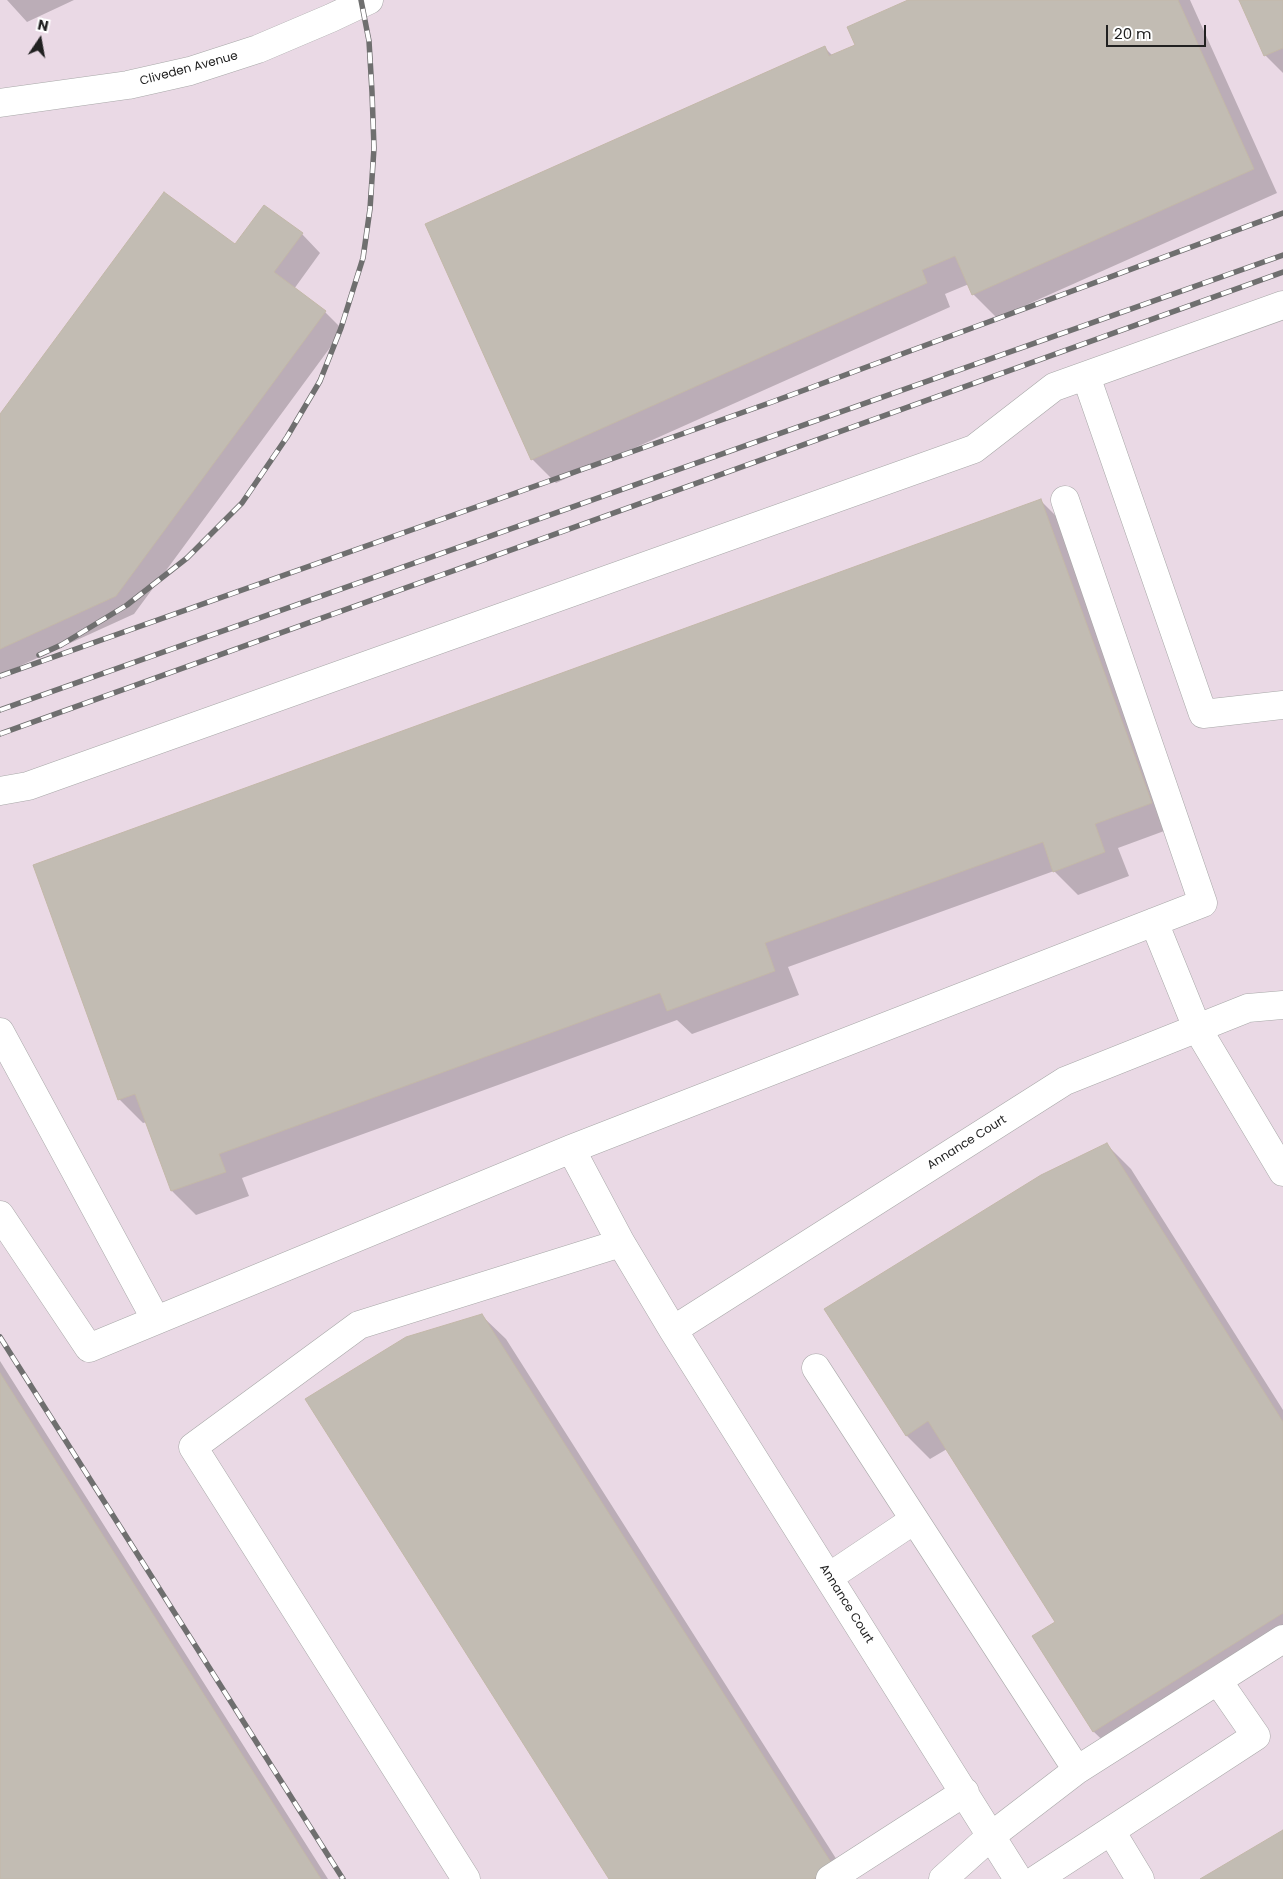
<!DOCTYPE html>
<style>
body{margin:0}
#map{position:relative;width:1283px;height:1879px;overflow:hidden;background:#f1efe7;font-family:Poppins,sans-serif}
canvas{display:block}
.north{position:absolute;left:15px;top:15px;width:50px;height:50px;-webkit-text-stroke:4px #fff;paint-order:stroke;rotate:12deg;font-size:14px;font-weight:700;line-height:20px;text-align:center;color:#212121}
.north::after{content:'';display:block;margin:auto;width:18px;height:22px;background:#212121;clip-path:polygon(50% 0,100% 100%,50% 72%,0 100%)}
.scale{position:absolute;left:1106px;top:25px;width:100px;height:22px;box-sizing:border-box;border:2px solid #212121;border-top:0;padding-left:6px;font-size:15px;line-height:18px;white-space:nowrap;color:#212121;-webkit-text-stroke:4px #fff;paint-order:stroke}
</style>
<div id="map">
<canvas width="1283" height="1879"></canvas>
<div class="north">N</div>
<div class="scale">20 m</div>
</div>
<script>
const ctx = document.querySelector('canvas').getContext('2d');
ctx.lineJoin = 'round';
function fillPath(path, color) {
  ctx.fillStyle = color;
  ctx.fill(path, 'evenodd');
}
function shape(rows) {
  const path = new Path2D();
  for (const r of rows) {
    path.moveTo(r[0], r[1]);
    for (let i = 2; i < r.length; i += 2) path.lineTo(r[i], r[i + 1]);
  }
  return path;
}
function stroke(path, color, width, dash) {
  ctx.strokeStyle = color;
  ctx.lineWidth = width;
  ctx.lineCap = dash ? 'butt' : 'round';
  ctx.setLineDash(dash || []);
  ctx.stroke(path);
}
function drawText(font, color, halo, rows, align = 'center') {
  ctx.font = font + ' Poppins,sans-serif';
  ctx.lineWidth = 4;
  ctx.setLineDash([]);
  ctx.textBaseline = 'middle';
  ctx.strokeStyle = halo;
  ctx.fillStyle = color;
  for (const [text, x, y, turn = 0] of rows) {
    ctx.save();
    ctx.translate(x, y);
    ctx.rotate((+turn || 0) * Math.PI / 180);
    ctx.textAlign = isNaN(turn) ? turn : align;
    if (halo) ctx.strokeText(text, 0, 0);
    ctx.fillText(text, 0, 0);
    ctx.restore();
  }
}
fillPath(shape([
 [0,0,1283,0,1283,1879,0,1879]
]), '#ead9e5');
fillPath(shape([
 [7,0,74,0,27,22],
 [911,0,1190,0,1277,193,997,318,973,294,969,284,945,294,950,307,556,483,532,459,824,47,833,56,857,46],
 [1241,0,1283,0,1283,73,1265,55],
 [302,234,320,253,294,289,325,312,343,330,134,614,0,675,0,416,236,245],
 [1041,501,1065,525,1175,827,1118,848,1129,876,1078,895,1054,871,788,967,799,995,692,1034,677,1020,242,1178,249,1196,196,1215,172,1191,147,1122,143,1123,119,1099],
 [1107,1145,1131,1169,1283,1410,1283,1652,1118,1755,1094,1732,1034,1636,1056,1622,947,1449,930,1459,906,1435],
 [481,1315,506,1339,849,1879,610,1879],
 [0,1361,328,1879,0,1879]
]), '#0003');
const building = shape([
 [908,0,1178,0,1254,169,972,295,955,256,922,270,927,283,531,460,425,224,825,46,829,56,855,45,847,27,908,0],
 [1239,0,1283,0,1283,48,1264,56,1239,0],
 [164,192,235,244,264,205,303,233,274,272,326,311,116,596,0,649,0,414,164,192],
 [1041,499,1152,803,1095,824,1105,852,1053,872,1043,842,765,943,775,971,667,1011,660,993,219,1154,226,1172,171,1191,135,1094,118,1100,33,865,1041,499],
 [1107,1143,1283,1422,1283,1613,1093,1732,1032,1636,1055,1622,928,1421,906,1436,824,1309,1041,1175,1107,1143],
 [482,1314,834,1867,813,1879,609,1879,305,1399,406,1337,482,1314],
 [0,1373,321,1879,0,1879,0,1373],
 [1283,1830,1283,1879,1200,1879,1283,1830]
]);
fillPath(building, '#c2bcb3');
stroke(building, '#c3b8a9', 1);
const minor = shape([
 [0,103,128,85,190,71,258,49,331,18,369,0],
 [1086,376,1203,714,1283,705],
 [0,791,28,786,974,449,1054,387,1283,305],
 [1154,922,1197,1028,1283,1172],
 [0,1032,156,1320],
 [571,1149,621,1243,673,1330,1018,1879],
 [0,1215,89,1348,571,1149,1203,903,1065,500],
 [673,1330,1065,1081,1248,1008,1283,1005],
 [816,1368,1077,1770,991,1836,943,1879],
 [829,1577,914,1520],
 [1077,1770,1283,1639],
 [1111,1831,1140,1879],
 [466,1879,193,1447,359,1325,621,1243],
 [830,1879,965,1792],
 [1037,1879,1256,1736,1218,1681]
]);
stroke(minor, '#a8a8a8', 29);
stroke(minor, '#fff', 28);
const rail = shape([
 [39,655,61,645,127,605,187,558,242,503,287,437,320,381,341,328,363,258,370,209,374,148,372,92,369,41,361,0],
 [0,676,772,402,1283,213],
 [0,710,1283,255],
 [0,734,1283,272],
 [0,1337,343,1879]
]);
stroke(rail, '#6f6f6f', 5.5);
stroke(rail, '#fff', 4, [11]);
drawText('12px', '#212121', '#fff', [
 ["Cliveden Avenue",189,69,-15],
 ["Annance Court",967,1143,-32],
 ["Annance Court",846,1604,58]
]);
</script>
